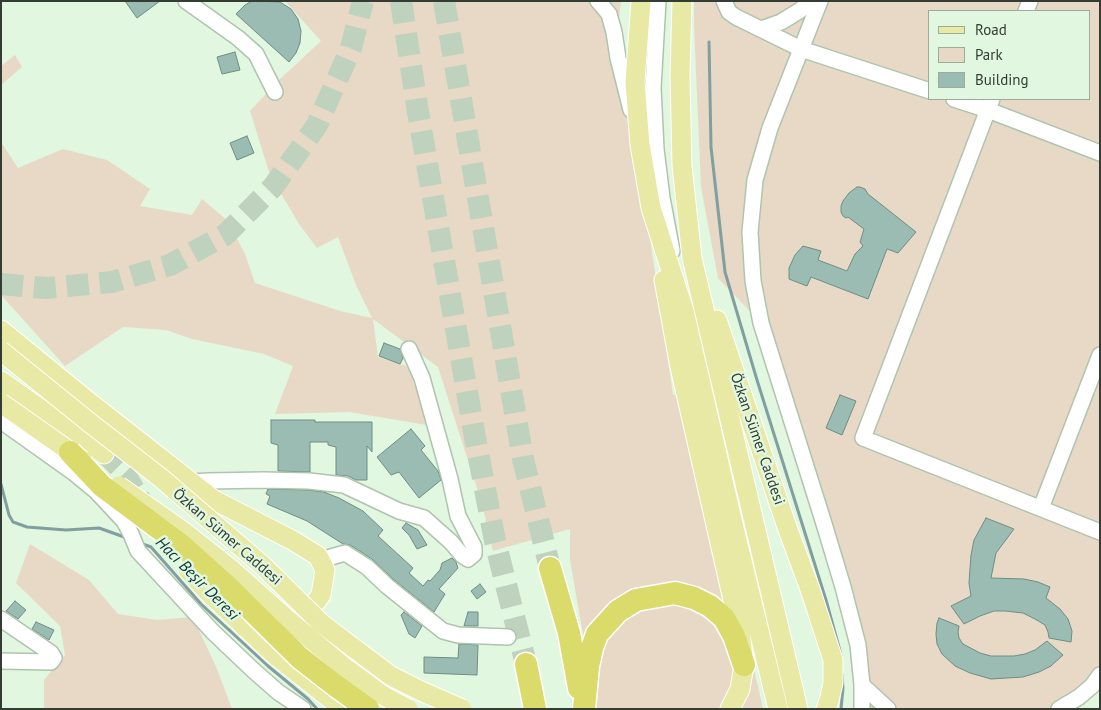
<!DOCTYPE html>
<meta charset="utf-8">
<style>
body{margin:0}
#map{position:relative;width:1101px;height:710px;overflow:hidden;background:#e1f7df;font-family:"PT Sans",sans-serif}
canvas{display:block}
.frame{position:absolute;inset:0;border:2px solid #343c33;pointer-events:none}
.legend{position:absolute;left:928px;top:10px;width:162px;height:90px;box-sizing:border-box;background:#e1f7df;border:1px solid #9cac9a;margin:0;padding:6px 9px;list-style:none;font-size:15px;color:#343c33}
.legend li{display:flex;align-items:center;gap:10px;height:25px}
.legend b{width:25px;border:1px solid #9cac9a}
</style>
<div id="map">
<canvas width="1101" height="710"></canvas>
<div class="frame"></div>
<ul class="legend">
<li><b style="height:6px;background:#e9e9a6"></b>Road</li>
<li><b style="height:14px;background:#e7d9c6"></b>Park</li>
<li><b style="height:14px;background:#9abcb2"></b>Building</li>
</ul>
</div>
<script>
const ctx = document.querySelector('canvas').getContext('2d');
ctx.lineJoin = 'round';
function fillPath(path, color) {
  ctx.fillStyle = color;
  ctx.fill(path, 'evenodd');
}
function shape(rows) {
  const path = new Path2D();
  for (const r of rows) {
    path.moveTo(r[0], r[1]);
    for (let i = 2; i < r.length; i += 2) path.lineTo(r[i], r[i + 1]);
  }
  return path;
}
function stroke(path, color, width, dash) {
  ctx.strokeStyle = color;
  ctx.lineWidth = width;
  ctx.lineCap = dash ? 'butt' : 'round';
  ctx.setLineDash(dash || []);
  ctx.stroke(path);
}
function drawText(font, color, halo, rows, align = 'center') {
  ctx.font = font + ' "PT Sans",sans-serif';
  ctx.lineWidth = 5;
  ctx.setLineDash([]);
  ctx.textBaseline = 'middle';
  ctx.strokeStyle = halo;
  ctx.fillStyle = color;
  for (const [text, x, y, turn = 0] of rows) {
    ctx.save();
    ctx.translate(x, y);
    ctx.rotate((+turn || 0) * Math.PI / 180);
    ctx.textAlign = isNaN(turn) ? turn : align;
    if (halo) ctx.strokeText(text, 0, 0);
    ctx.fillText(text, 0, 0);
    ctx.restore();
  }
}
fillPath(shape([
 [285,1,621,1,614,64,636,143,673,395,693,392,763,709,596,709,570,560,570,529,493,551,482,504,438,367,373,319,378,357,406,366,419,379,433,426,349,412,275,414,293,366,264,354,192,339,166,330,123,327,65,366,1,295,1,142,18,168,63,149,107,160,150,189,140,206,192,215,202,199,228,221,245,254,255,283,340,311,372,318,356,285,338,237,317,248,299,224,270,175,250,111,278,81,321,41],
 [694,1,1100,1,1100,675,1059,709,862,709,858,645,761,323,718,278,701,187,694,26],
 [930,11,1090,11,1090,99,930,99],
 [15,55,22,67,1,85,1,66],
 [30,544,89,580,118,614,157,620,193,617,217,669,232,709,44,709,44,680,65,655,60,626,16,583]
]), '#e7d9c6');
stroke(shape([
 [709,42,711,147,725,272,757,380,826,600,840,651,841,656],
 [1,484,9,515,13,522,27,527,66,530,99,528,127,538],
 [140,543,151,547,201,604,268,666,308,699,317,709],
 [841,709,843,688,842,674]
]), '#819fa1', 3);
const building = shape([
 [125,1,160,1,137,18,125,1],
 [252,1,280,2,291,9,298,19,301,31,300,43,296,53,289,62,236,14,245,5,252,1],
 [235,52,240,70,222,74,217,57,235,52],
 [247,136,254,153,237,160,230,143,247,136],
 [857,187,860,187,865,189,868,194,916,232,898,253,887,249,868,299,811,277,807,286,789,279,789,268,795,255,803,246,821,251,818,260,847,271,855,254,863,246,860,242,864,229,848,217,846,218,843,216,841,212,841,206,843,201,849,193,857,187],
 [384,343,400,349,403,358,400,364,379,356,384,343],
 [840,395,856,401,842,435,826,428,840,395],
 [271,420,315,420,315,422,372,422,372,452,367,446,367,480,356,480,348,476,336,475,336,447,328,445,328,442,310,442,310,472,278,471,278,445,271,443,271,420],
 [411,429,425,446,421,450,438,471,441,480,419,498,399,472,391,475,377,457,411,429],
 [268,489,308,490,324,492,339,498,363,511,383,530,378,536,413,568,409,573,423,586,428,580,430,581,440,570,442,563,452,558,456,562,458,568,439,589,445,594,434,612,393,579,372,559,350,545,343,544,307,521,267,504,270,496,266,494,268,489],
 [986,518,1014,529,996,553,991,578,1024,579,1038,582,1050,587,1046,598,1060,609,1068,619,1072,631,1071,642,1049,638,1048,632,1045,625,1035,619,1023,613,1005,611,994,611,980,616,964,624,951,606,971,596,969,583,971,555,974,540,986,518],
 [406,523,418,530,427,545,417,549,409,535,402,528,406,523],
 [480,584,486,592,477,599,471,591,480,584],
 [15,601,26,610,18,619,6,611,15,601],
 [404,612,422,626,415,638,409,634,401,615,404,612],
 [468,612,478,612,478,626,464,626,468,612],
 [939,618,959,626,958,632,959,638,963,644,980,653,991,656,1014,656,1025,654,1035,650,1047,641,1063,655,1051,666,1039,672,1023,677,991,679,970,673,955,666,942,654,937,644,936,634,937,623,939,618],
 [36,622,54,630,49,640,32,629,36,622],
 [459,644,478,645,477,675,424,673,424,657,458,658,459,644]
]);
fillPath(building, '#9abcb2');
stroke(building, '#6e8e85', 1);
stroke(shape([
 [104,454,130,480,145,505]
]), '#bed2bd', 19, [19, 9]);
stroke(shape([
 [401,1,418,112,474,432,495,541,526,664],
 [444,1,523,459,550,568],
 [1,284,46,288,112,282,170,265,225,235,273,187,317,125,351,48,363,1]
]), '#bed2bd', 22, [22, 11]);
const minor = shape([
 [186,1,238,38,256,54,275,92],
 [598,1,609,14,614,32,618,58,631,110],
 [658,1,653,88,656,149,662,198,672,251],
 [724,1,729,12,736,17,801,49,930,91],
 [820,1,770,128,755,180,750,232,753,281,761,323,825,527,843,587,858,645,862,685,862,709],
 [1026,11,1030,1],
 [761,29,781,22,799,11,812,1],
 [954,99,988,110,1100,153],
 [992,99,863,438,1100,532],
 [1,421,74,473,96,491,124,521,131,534,138,551,213,632,253,670,278,692,303,709],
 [191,482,208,481,264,480,309,481,344,485,399,511,424,518,451,542,462,555,468,559,474,554,474,547,458,516,450,479,422,378,409,349],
 [1041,508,1100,355],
 [321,560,345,553,367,567,387,586,443,631,458,635,508,637],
 [1,619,51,653,54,658,51,662,1,661],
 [862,685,888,709],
 [1059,709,1079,697,1092,686,1100,675]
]);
const major = shape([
 [641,1,635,82,640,145,651,208,684,311,733,524,778,709],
 [682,1,680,76,682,166,692,258,798,709],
 [664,280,680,367,740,631,744,665,740,689,730,709],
 [717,320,787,527,811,592,833,660,833,683,829,701,826,709],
 [1,330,89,402,214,500,292,540,318,556,325,570,321,595,275,655],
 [1,381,104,454],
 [188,570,208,592,275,655,343,709]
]);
const highway = shape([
 [550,568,569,633,579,688],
 [526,664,535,709],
 [584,709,588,666,592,648,597,634,618,611,636,600,675,593,694,598,710,606,724,618,734,636,744,665]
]);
stroke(minor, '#afc4ad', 18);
stroke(major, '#fff', 21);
stroke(highway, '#fff', 25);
stroke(minor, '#fff', 15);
stroke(major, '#e9e9a6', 19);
stroke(highway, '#dadb6a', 22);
const majorBridge = shape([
 [1,351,90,423,161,478,262,565,321,623,351,646,391,676,423,692,462,709],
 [1,403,82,460],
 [119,486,184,532,232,570,288,620,344,667,382,695,408,709]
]);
const highwayBridge = shape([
 [70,452,102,486,181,545,230,589,300,658,336,686,368,709]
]);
stroke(majorBridge, '#fff', 21, []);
stroke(highwayBridge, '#fff', 25, []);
stroke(majorBridge, '#e9e9a6', 19);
stroke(highwayBridge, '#dadb6a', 22);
drawText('15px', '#343c33', '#e1f7df', [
 ["Özkan Sümer Caddesi",757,439,71],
 ["Özkan Sümer Caddesi",227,537,41]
]);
drawText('italic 16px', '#0c3339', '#e1f7df', [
 ["Hacı Beşir Deresi",197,579,45]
]);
</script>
